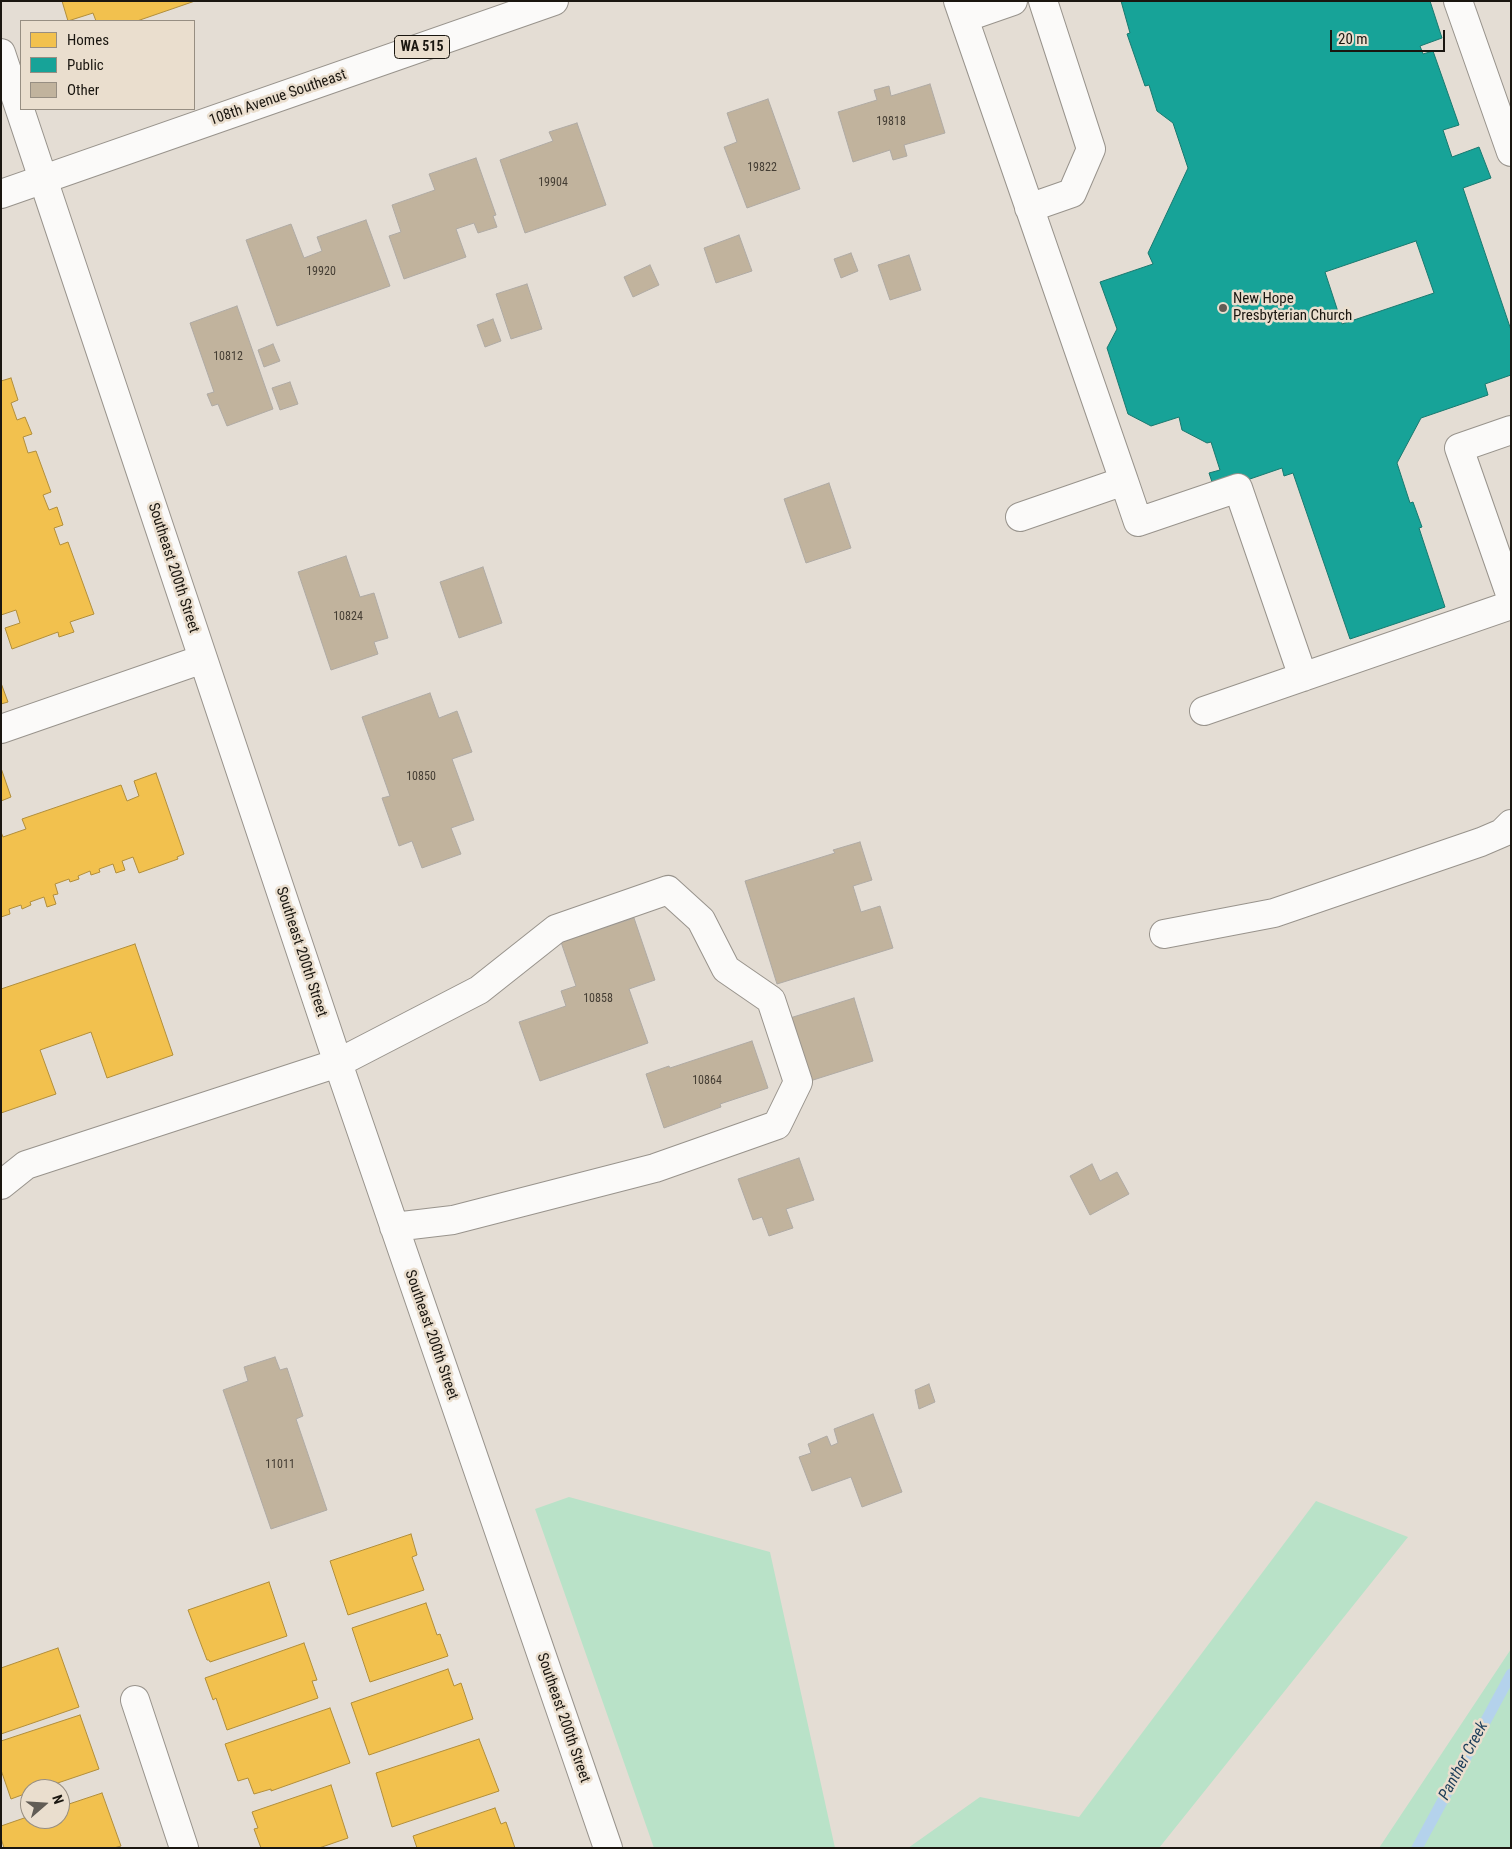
<!DOCTYPE html>
<style>
body{margin:0}
#map{position:relative;width:1512px;height:1849px;overflow:hidden;background:#e4ddd4;font-family:"Roboto Condensed",sans-serif}
canvas{display:block}
.frame{position:absolute;inset:0;border:2px solid #1a1610;pointer-events:none}
.legend{position:absolute;left:20px;top:20px;width:175px;height:90px;box-sizing:border-box;background:#eadece;border:1px solid #978e82;margin:0;padding:6px 9px;list-style:none;font-size:15px;color:#1a1610}
.legend li{display:flex;align-items:center;gap:10px;height:25px}
.legend b{width:25px;border:1px solid #978e82}
.north{position:absolute;left:20px;top:1779px;width:50px;height:50px;box-sizing:border-box;background:#eadece;border:1px solid #978e82;border-radius:50%;rotate:71deg;font-size:14px;font-weight:700;line-height:20px;text-align:center;color:#1a1610}
.north::after{content:'';display:block;margin:auto;width:18px;height:22px;background:#615c55;clip-path:polygon(50% 0,100% 100%,50% 72%,0 100%)}
.scale{position:absolute;left:1330px;top:30px;width:115px;height:22px;box-sizing:border-box;border:2px solid #1a1610;border-top:0;padding-left:6px;font-size:15px;line-height:18px;white-space:nowrap;color:#1a1610;-webkit-text-stroke:4px #eadece;paint-order:stroke}
</style>
<div id="map">
<canvas width="1512" height="1849"></canvas>
<div class="frame"></div>
<ul class="legend">
<li><b style="height:14px;background:#f2c14e"></b>Homes</li>
<li><b style="height:14px;background:#17a398"></b>Public</li>
<li><b style="height:14px;background:#c1b39d"></b>Other</li>
</ul>
<div class="north">N</div>
<div class="scale">20 m</div>
</div>
<script>
const ctx = document.querySelector('canvas').getContext('2d');
ctx.lineJoin = 'round';
function fillPath(path, color) {
  ctx.fillStyle = color;
  ctx.fill(path, 'evenodd');
}
function shape(rows) {
  const path = new Path2D();
  for (const r of rows) {
    path.moveTo(r[0], r[1]);
    for (let i = 2; i < r.length; i += 2) path.lineTo(r[i], r[i + 1]);
  }
  return path;
}
function stroke(path, color, width, dash) {
  ctx.strokeStyle = color;
  ctx.lineWidth = width;
  ctx.lineCap = dash ? 'butt' : 'round';
  ctx.setLineDash(dash || []);
  ctx.stroke(path);
}
function drawText(font, color, halo, rows, align = 'center') {
  ctx.font = font + ' "Roboto Condensed",sans-serif';
  ctx.lineWidth = 5;
  ctx.setLineDash([]);
  ctx.textBaseline = 'middle';
  ctx.strokeStyle = halo;
  ctx.fillStyle = color;
  for (const [text, x, y, turn = 0] of rows) {
    ctx.save();
    ctx.translate(x, y);
    ctx.rotate((+turn || 0) * Math.PI / 180);
    ctx.textAlign = isNaN(turn) ? turn : align;
    if (halo) ctx.strokeText(text, 0, 0);
    ctx.fillText(text, 0, 0);
    ctx.restore();
  }
}
fillPath(shape([
 [569,1497,770,1552,835,1848,654,1848,535,1509],
 [1316,1501,1408,1537,1159,1848,908,1848,980,1797,1079,1817],
 [1511,1649,1511,1848,1379,1848]
]), '#b9e2c8');
const homes = shape([
 [62,1,195,1,137,21,96,21,93,13,68,21,62,1],
 [11,378,18,400,11,403,17,420,25,417,32,434,23,437,28,453,36,451,51,492,43,495,49,510,57,507,63,525,54,528,60,545,68,542,94,614,70,622,74,632,59,637,58,632,12,649,5,628,20,623,16,610,1,615,1,381,11,378],
 [1,683,8,702,1,704,1,683],
 [1,768,11,797,1,801,1,768],
 [156,773,184,854,177,857,178,859,139,873,133,857,122,861,125,870,116,873,113,864,99,869,100,872,91,875,90,871,78,876,79,879,70,882,69,879,55,884,58,894,53,895,56,904,47,907,44,897,30,902,31,905,22,909,21,905,9,909,10,914,1,917,1,832,3,837,26,829,22,819,121,785,127,801,139,796,134,781,156,773],
 [135,944,173,1055,107,1078,91,1032,40,1050,56,1094,1,1113,1,989,135,944],
 [411,1534,417,1555,412,1557,424,1590,348,1615,330,1561,411,1534],
 [269,1582,287,1636,210,1662,209,1660,207,1660,188,1610,269,1582],
 [426,1603,437,1635,440,1634,448,1656,370,1682,352,1628,426,1603],
 [304,1643,317,1680,312,1681,318,1698,227,1730,216,1698,213,1700,205,1678,304,1643],
 [58,1648,79,1707,1,1734,1,1668,58,1648],
 [448,1669,454,1686,461,1683,473,1719,369,1755,351,1703,448,1669],
 [330,1708,350,1763,271,1791,271,1789,254,1794,248,1778,238,1781,225,1744,330,1708],
 [80,1715,99,1769,40,1789,30,1789,30,1792,11,1799,1,1770,1,1741,80,1715],
 [479,1739,499,1791,392,1827,376,1773,479,1739],
 [331,1785,348,1838,319,1848,261,1848,254,1829,258,1828,252,1812,331,1785],
 [102,1793,121,1846,114,1848,4,1848,1,1838,1,1826,30,1816,30,1819,60,1819,60,1807,102,1793],
 [495,1808,501,1824,506,1822,515,1848,417,1848,413,1836,495,1808]
]);
fillPath(homes, '#f2c14e');
stroke(homes, '#b18e3b', 1);
const public = shape([
 [1121,1,1430,1,1442,38,1420,46,1423,54,1433,51,1459,125,1443,130,1452,157,1479,147,1491,178,1463,188,1511,330,1511,375,1485,384,1488,395,1421,418,1397,463,1410,503,1413,502,1422,527,1419,528,1445,607,1350,639,1293,473,1284,476,1282,468,1215,491,1209,473,1220,470,1211,442,1207,443,1182,430,1179,417,1151,426,1128,414,1107,348,1117,329,1100,282,1153,264,1148,253,1188,168,1173,123,1157,111,1149,85,1145,86,1127,34,1130,33,1121,1],
 [1416,241,1434,293,1342,324,1325,272,1416,241]
]);
fillPath(public, '#17a398');
stroke(public, '#18796f', 1);
stroke(shape([
 [1417,1848,1511,1674]
]), '#b4d2ec', 11);
const building = shape([
 [930,84,945,133,904,145,907,156,893,160,890,150,853,162,838,112,877,100,874,90,889,86,891,96,930,84],
 [768,99,800,189,747,208,724,147,737,142,727,113,768,99],
 [577,123,606,205,525,233,500,160,553,141,549,132,577,123],
 [476,158,496,215,493,216,497,227,478,233,474,223,456,229,466,257,404,279,389,236,401,232,392,205,435,190,429,174,476,158],
 [366,220,390,286,277,326,246,240,291,224,304,258,322,251,317,237,366,220],
 [739,235,752,271,716,283,704,248,739,235],
 [851,253,858,271,841,278,834,259,851,253],
 [909,255,921,290,890,300,878,265,909,255],
 [650,265,659,285,633,297,624,277,650,265],
 [527,284,542,329,511,339,496,294,527,284],
 [237,306,273,409,227,426,218,404,212,406,207,394,214,392,190,323,237,306],
 [493,319,501,341,485,347,477,325,493,319],
 [273,344,280,361,264,367,258,350,273,344],
 [290,382,298,404,280,410,272,388,290,382],
 [829,483,851,548,806,563,784,499,829,483],
 [346,556,360,597,374,593,388,638,374,642,378,654,331,670,298,572,346,556],
 [483,567,502,623,459,638,440,582,483,567],
 [430,693,439,718,457,711,472,752,452,759,474,820,451,828,461,854,422,868,412,841,399,846,382,798,390,796,362,717,430,693],
 [860,842,872,880,853,886,861,912,880,906,893,948,777,984,745,881,835,853,833,850,860,842],
 [634,918,655,980,629,989,648,1043,540,1081,519,1022,566,1006,561,991,576,986,561,942,634,918],
 [854,998,873,1061,810,1081,790,1018,854,998],
 [752,1041,768,1088,720,1104,721,1107,664,1128,646,1074,669,1066,670,1068,752,1041],
 [799,1158,814,1200,786,1209,793,1228,769,1236,762,1217,753,1220,738,1179,799,1158],
 [1092,1164,1100,1181,1117,1172,1129,1194,1090,1215,1070,1176,1092,1164],
 [275,1357,280,1370,287,1368,303,1416,296,1419,327,1510,271,1529,223,1390,248,1381,244,1367,275,1357],
 [929,1384,935,1402,919,1409,915,1390,929,1384],
 [873,1414,902,1492,862,1507,851,1477,812,1491,799,1457,811,1453,808,1444,827,1436,831,1446,838,1443,834,1429,873,1414]
]);
fillPath(building, '#c1b39d');
stroke(building, '#afaaa4', 1);
const minor = shape([
 [958,1,1124,481],
 [1458,1,1511,152],
 [964,18,1013,1],
 [1,53,338,1063,608,1848],
 [1029,208,1072,193,1091,149,1043,1],
 [1511,430,1459,448,1511,597],
 [1020,517,1124,481,1138,522,1238,488,1303,677],
 [1204,711,1511,605],
 [1,729,203,659],
 [1164,934,1274,913,1481,842,1502,833,1511,824],
 [1,1185,26,1165,338,1063,479,990,556,929,668,890,701,920,726,969,771,1000,798,1082,777,1125,655,1168,453,1220,394,1227],
 [135,1700,184,1848]
]);
const major = shape([
 [1,194,554,1]
]);
stroke(minor, '#98938c', 30);
stroke(major, '#98938c', 30);
stroke(minor, '#fbfaf9', 28);
stroke(major, '#fbfaf9', 28);
for (const [x, y, r, color] of [
 [1223,308,5,"#615c55"]
]) {
  const dot = new Path2D();
  dot.arc(x, y, r, 0, 2 * Math.PI);
  ctx.fillStyle = color;
  ctx.fill(dot);
  stroke(dot, '#eadece', 2);
}
drawText('12px', '#443d33', null, [
 ["19818",891,122],
 ["19822",762,168],
 ["19904",553,183],
 ["19920",321,272],
 ["10812",228,357],
 ["10824",348,617],
 ["10850",421,777],
 ["10858",598,999],
 ["10864",707,1081],
 ["11011",280,1465]
]);
for (const [x, y, w] of [
 [422,47,55]
]) {
  const box = new Path2D();
  box.roundRect(x - w / 2, y - 11.5, w, 23, 4);
  ctx.fillStyle = '#eadece';
  ctx.fill(box);
  stroke(box, '#1a1610', 1);
}
drawText('bold 14px', '#1a1610', null, [
 ["WA 515",422,47]
]);
drawText('15px', '#1a1610', '#eadece', [
 ["108th Avenue Southeast",278,98,-19],
 ["Southeast 200th Street",173,568,72],
 ["Southeast 200th Street",301,952,72],
 ["Southeast 200th Street",431,1335,71],
 ["Southeast 200th Street",563,1718,71]
]);
drawText('15px', '#1a1610', '#eadece', [
 ["New Hope",1233,299],
 ["Presbyterian Church",1233,316]
], 'left');
drawText('italic 16px', '#1c3d59', '#eadece', [
 ["Panther Creek",1464,1761,-62]
]);
</script>
